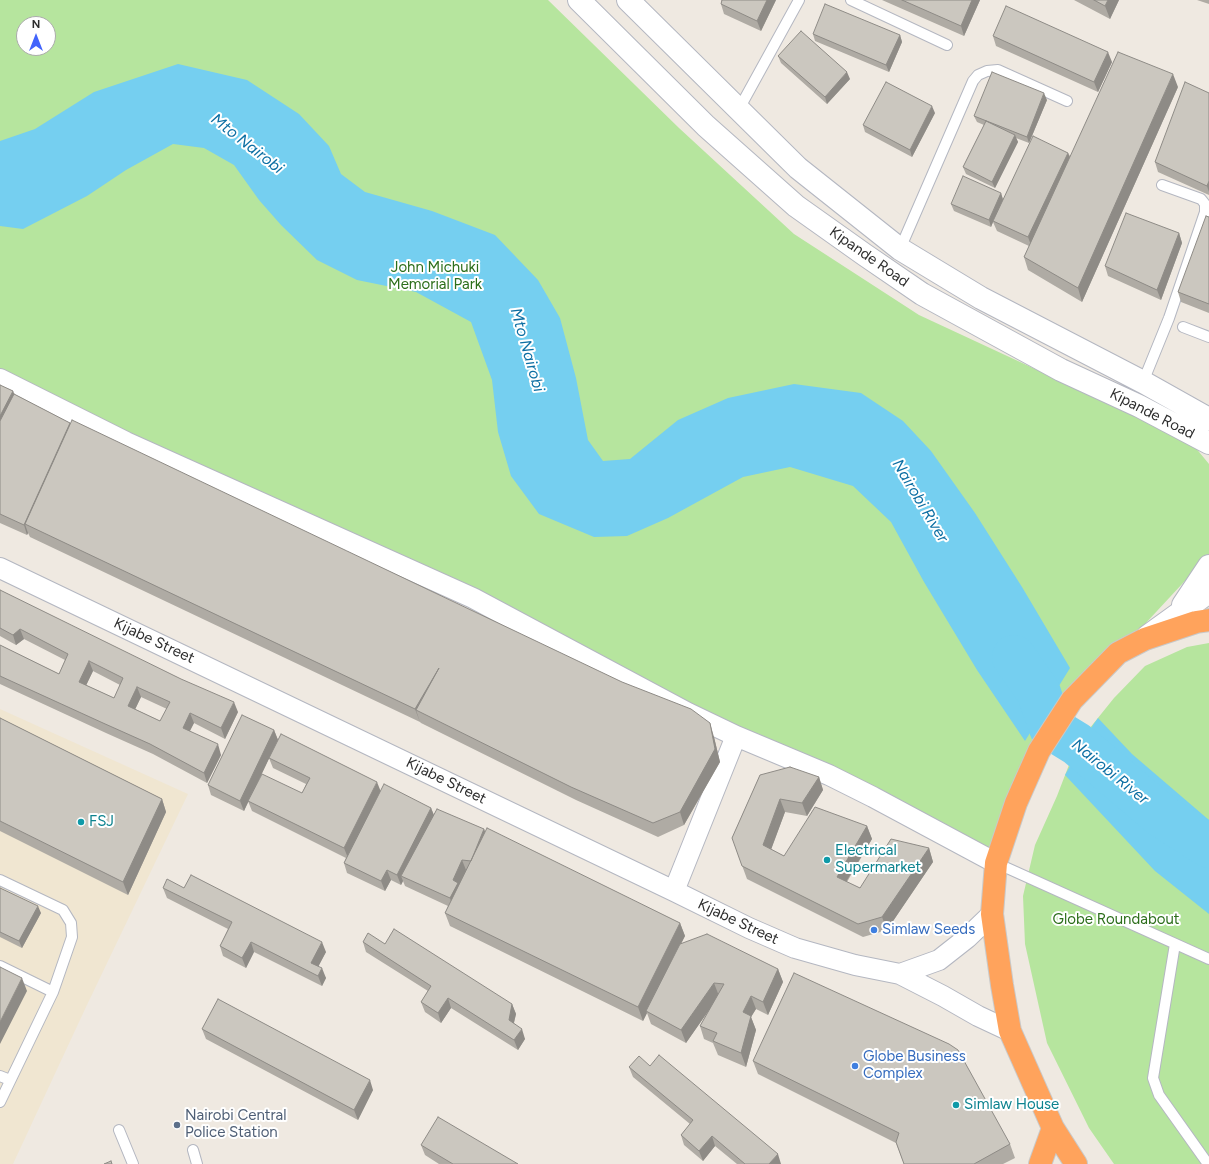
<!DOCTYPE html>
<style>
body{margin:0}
#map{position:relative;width:1209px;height:1164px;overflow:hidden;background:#efe9e1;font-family:Figtree,sans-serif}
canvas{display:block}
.north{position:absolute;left:16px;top:16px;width:40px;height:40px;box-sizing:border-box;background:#fff;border:1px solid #ababab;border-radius:50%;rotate:0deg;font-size:11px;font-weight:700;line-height:16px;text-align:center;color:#2e2e2e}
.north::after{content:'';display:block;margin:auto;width:14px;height:18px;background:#4264fb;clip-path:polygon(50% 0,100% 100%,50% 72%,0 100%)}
</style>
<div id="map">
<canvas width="1209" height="1164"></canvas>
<div class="north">N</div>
</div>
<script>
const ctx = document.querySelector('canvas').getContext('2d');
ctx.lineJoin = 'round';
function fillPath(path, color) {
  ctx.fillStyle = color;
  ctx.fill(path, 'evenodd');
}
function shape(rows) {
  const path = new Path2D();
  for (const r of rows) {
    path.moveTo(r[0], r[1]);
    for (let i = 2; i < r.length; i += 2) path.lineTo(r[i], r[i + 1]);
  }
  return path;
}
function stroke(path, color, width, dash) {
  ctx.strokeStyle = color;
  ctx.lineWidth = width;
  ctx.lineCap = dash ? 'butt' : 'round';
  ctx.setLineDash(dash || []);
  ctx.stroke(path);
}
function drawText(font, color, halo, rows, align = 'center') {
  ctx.font = font + ' Figtree,sans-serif';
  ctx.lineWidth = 4;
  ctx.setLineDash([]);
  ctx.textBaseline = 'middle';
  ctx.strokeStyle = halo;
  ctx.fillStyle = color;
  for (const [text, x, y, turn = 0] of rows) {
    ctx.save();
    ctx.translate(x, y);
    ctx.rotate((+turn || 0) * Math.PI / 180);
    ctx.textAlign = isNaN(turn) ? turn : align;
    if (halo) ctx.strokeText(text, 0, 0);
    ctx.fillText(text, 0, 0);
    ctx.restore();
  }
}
fillPath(shape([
 [0,709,188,794,86,1007,13,1164,0,1164]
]), '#f0e6d1');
fillPath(shape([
 [0,0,548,0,679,128,794,234,919,315,1190,441,1209,464,1209,555,1118,653,1090,680,989,859,473,598,0,382],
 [24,24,48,24,48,48,24,48],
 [1209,643,1209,1164,1114,1164,1089,1128,1047,1043,1025,944,1023,896,1035,845,1057,796,1077,744,1114,698,1145,666,1187,647]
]), '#b6e59e');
fillPath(shape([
 [178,64,247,80,299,114,329,146,341,174,365,192,432,211,495,235,538,280,560,318,576,378,588,440,603,461,630,459,678,420,728,398,794,384,861,393,903,421,931,451,975,513,1022,587,1070,668,1025,741,977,670,924,582,891,522,853,486,790,467,743,477,668,518,627,536,594,537,539,514,511,476,498,432,492,380,471,322,416,292,357,280,317,260,281,225,259,200,234,165,204,148,173,144,126,170,87,196,23,229,0,226,0,141,35,129,94,92],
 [1098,718,1132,754,1209,820,1209,914,1155,871,1065,775,1093,725]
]), '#75cff0');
stroke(shape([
 [1014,657,1039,693,1051,728,1077,744,1162,816,1209,846]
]), '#75cff0', 44);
const lane = shape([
 [851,0,947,45],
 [739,109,799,0],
 [900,249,973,81,978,75,987,71,998,70,1067,101],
 [1183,327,1209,337],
 [1143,382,1169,318,1205,212,1205,204,1201,199,1162,185],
 [996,863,1209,959],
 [0,880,63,910,71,923,72,937,53,992,0,1102],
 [1175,944,1153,1078,1159,1095,1208,1164],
 [0,966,53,992],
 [0,1076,10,1080],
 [119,1130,133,1164],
 [193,1150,197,1164]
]);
const street = shape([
 [0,379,126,442,473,598,688,713,736,736,674,891],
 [0,568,674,891,749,928,795,948,855,965,900,974,943,996,978,1016,1010,1031],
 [736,736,829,775,873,797,996,863],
 [900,974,939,960,967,938,992,914]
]);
const secondary = shape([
 [579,0,706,126,796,206,865,255,922,294,1061,370,1139,406,1209,443],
 [628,0,798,168,900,249,981,298,1143,382,1209,419],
 [1183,605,1209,566],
 [1148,636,1209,592]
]);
const highway = shape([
 [1040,1164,1053,1128],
 [1076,1164,1053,1128,1010,1031,1002,985,992,914,996,863,1016,803,1039,751,1072,700,1118,653,1145,639,1196,622,1209,620]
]);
stroke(lane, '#b4b7c1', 12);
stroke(street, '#b4b7c1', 22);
stroke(secondary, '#b4b7c1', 24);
stroke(highway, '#c9c9c9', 24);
stroke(lane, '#fff', 10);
stroke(street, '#fff', 20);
stroke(secondary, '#fff', 22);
stroke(highway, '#ffa35c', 22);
fillPath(shape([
 [722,0,776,0,761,31,724,14,721,4],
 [882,0,980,0,964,36],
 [1074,0,1119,0,1110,19],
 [1197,0,1209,0,1209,4],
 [813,34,900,35,902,42,889,72,815,41],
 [993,36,1112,62,1098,92,996,46],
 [778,56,850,79,827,104,781,63],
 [1178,87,1082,302,1028,270,1024,257,1029,246,997,231,993,222,991,227,954,211,951,204,1001,193,1003,199,1068,153,1070,156],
 [1209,93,1209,195,1158,172,1155,162],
 [1047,100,1029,143,1016,138,1018,142,995,188,966,174,963,167,984,125,977,122,974,116],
 [935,113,912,157,865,132,863,125],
 [1209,217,1209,313,1181,302,1178,292],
 [1179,233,1182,243,1161,300,1108,276,1105,266],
 [0,385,13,391,14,394,70,423,70,424,714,737,720,762,684,825,658,837,576,800,421,723,420,722,30,537,28,533,27,535,0,523],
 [0,590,238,712,225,739,194,723,190,731,221,755,207,783,153,754,106,733,0,684,0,645,59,674,65,660,24,639,16,645,0,636],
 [93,671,120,685,114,698,86,685],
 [141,697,167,709,160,721,135,709],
 [0,718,162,799,166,812,128,895,0,831],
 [274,730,278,740,380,791,431,808,434,815,484,829,485,832,680,923,685,936,681,943,778,969,783,982,768,1015,756,1009,751,1017,756,1030,746,1067,718,1055,713,1043,704,1039,700,1026,708,1011,686,1043,651,1024,647,1013,643,1021,450,926,445,913,448,906,405,886,403,881,401,885,391,880,385,891,347,873,344,863,346,858,252,811,248,801,244,811,211,795,208,785],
 [269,758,273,768,306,784,302,793,254,790],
 [760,775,819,777,823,790,807,816,785,812,771,849,784,856,867,826,872,839,847,882,860,888,929,848,933,862,887,930,863,937,747,879,732,838],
 [0,888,41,913,22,948,0,937],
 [163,888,326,952,318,966,326,978,322,986,254,952,246,968,223,956,220,946,228,929,167,898],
 [363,942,385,944,512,1004,516,1014,514,1023,525,1039,518,1050,451,1008,441,1023,425,1012,421,1002,428,991,366,952],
 [202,1029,373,1090,358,1120,206,1039],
 [753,1061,1010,1144,1015,1158,1003,1164,904,1164,896,1143,758,1074],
 [650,1066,781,1164,737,1164,715,1146,703,1161,684,1145,681,1135,690,1124,633,1077,629,1067],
 [421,1145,518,1164,439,1164,425,1155]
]), '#afaba4');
fillPath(shape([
 [767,0,776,0,761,31,757,21],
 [972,0,980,0,964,36,961,26],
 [1108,0,1119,0,1110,19,1105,6],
 [900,35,902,42,889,72,886,65],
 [1108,52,1112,62,1098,92,1094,82],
 [847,72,850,79,827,104,825,97],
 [1173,74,1178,87,1082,302,1078,288],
 [1044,93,1047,100,1029,143,1027,137],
 [932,106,935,113,912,157,910,150],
 [1015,135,1018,142,995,188,992,182],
 [1068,153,1072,163,1032,248,1028,237],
 [1209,181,1209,192,1207,186],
 [1001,193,1003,200,993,221,993,222,991,227,989,220],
 [1179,233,1182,243,1161,300,1157,290],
 [13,391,18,404,0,438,0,416],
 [70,423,74,433,25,524,28,533,27,535,24,525],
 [20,629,24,639,16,645,13,635],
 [89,661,93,671,83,692,79,682],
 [439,668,416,710,420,722,415,709],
 [137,687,141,697,132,716,128,706],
 [234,702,238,712,225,739,221,728],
 [190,713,194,723,186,738,183,728],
 [710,723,714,737,720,762,684,825,680,812],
 [274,730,278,740,244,811,240,801],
 [218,744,221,755,207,783,204,773],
 [819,777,823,790,807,816,802,803],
 [377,782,381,792,348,858,344,848],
 [162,799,166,812,128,895,123,882],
 [780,799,785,812,768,858,763,845],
 [431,808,435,818,401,876,403,881,401,885,397,875],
 [867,826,872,839,841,890,837,877],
 [484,829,488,839,471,861],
 [929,848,933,862,887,930,882,917],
 [462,860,466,870,453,908,450,898,453,880],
 [387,870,391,880,385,891,381,881],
 [38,906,41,913,22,948,19,941],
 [680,923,685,936,647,1012,646,1011,647,1013,643,1021,638,1007],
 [251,942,254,952,246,968,242,958],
 [322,942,326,952,315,973,311,963],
 [322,968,326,978,322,986,318,976],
 [778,969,783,982,768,1015,763,1002],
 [22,978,27,991,0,1044,0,1022],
 [714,983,719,996,686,1043,681,1030],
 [751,996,756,1009,751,1017,756,1030,746,1067,741,1053,743,1012],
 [448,998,451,1008,441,1023,438,1013],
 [512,1004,516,1014,512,1030,509,1020],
 [522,1029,525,1039,518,1050,514,1040],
 [370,1080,373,1090,358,1120,354,1110],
 [712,1136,715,1146,703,1161,699,1151],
 [778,1154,781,1164,769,1164]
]), '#8e8b86');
const building = shape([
 [722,0,767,0,757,21,721,4,722,0],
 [902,0,972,0,961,26,902,0],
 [1094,0,1108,0,1105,6,1094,0],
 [825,4,900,35,886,65,813,34,825,4],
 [1006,6,1108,52,1094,82,993,36,1006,6],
 [801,31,847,72,825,97,778,56,801,31],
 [1118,52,1173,74,1078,288,1024,257,1118,52],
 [992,72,1044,93,1027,137,974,116,992,72],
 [886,82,932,106,910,150,863,125,886,82],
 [1185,82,1209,93,1209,181,1207,186,1155,162,1185,82],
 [986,121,1015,135,992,182,963,167,986,121],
 [1033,136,1068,153,1028,237,993,221,1033,136],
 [963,176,1001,193,989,220,951,204,963,176],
 [1126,213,1179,233,1157,290,1105,266,1126,213],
 [1206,216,1209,217,1209,304,1178,292,1206,216],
 [0,385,13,391,0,416,0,385],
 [14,394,70,423,24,525,0,514,0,421,14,394],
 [72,420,622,682,691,709,710,723,715,749,680,812,653,823,571,787,416,710,439,668,415,709,25,524,72,420],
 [0,590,181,679,234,702,221,728,190,713,183,728,218,744,204,773,150,744,103,723,0,676,0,645,59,674,68,654,20,629,13,635,0,628,0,590],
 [89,661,123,678,114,698,79,682,89,661],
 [137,687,170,702,160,721,128,706,137,687],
 [242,715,274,730,240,801,208,785,242,715],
 [0,718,162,799,123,882,0,821,0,718],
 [281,734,377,782,344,848,248,801,262,774,302,793,310,778,269,758,281,734],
 [790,767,819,777,802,803,780,799,763,845,784,856,815,807,867,826,837,877,860,888,891,839,929,848,882,917,858,924,742,866,732,838,760,775,790,767],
 [384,784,431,808,397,875,387,870,381,881,344,863,384,784],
 [437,809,484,829,471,861,462,860,453,880,458,883,450,898,401,876,437,809],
 [487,828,680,923,638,1007,445,913,487,828],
 [191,875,322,942,311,963,322,968,318,976,251,942,242,958,220,946,232,922,163,888,167,879,184,888,191,875],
 [0,888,38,906,19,941,0,932,0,888],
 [394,929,512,1004,509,1020,522,1029,514,1040,448,998,438,1013,421,1002,431,986,363,942,368,933,385,944,394,929],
 [707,934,778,969,763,1002,751,996,743,1012,751,1016,741,1053,713,1041,717,1033,700,1026,724,984,714,983,681,1030,646,1011,680,944,707,934],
 [0,967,22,978,0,1022,0,967],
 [794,973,949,1044,958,1050,1010,1144,974,1164,904,1164,896,1142,899,1133,753,1061,794,973],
 [218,999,370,1080,354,1110,202,1029,218,999],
 [659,1055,778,1154,769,1164,745,1164,712,1136,699,1151,681,1135,693,1120,629,1067,639,1056,650,1066,659,1055],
 [438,1117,518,1164,453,1164,421,1145,438,1117],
 [111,1161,112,1164,104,1164,111,1161]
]);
fillPath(building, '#cbc7bf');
stroke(building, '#8e8b86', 1);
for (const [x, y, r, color] of [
 [81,822,4,"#0f9aa8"],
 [827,860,4,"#0f9aa8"],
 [874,930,4,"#3f7fe0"],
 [855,1066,4,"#3f7fe0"],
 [956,1105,4,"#0f9aa8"],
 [177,1125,4,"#5c6f8a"]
]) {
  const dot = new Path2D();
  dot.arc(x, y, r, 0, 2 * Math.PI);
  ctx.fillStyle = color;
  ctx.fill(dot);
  stroke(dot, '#fff', 1.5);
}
drawText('15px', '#2e2e2e', '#fff', [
 ["Kipande Road",869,257,35],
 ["Kipande Road",1152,414,27],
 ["Kijabe Street",154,641,25],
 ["Kijabe Street",446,781,26],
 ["Kijabe Street",738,922,25]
]);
drawText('15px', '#2c6e1b', '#fff', [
 ["John Michuki",435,268],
 ["Memorial Park",435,285],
 ["Globe Roundabout",1116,920]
]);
drawText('15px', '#0d838f', '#fff', [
 ["FSJ",89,822],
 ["Electrical",835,851],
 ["Supermarket",835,868],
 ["Simlaw House",964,1105]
], 'left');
drawText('15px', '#366cbe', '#fff', [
 ["Simlaw Seeds",882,930],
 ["Globe Business",863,1057],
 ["Complex",863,1074]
], 'left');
drawText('15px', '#4e5e75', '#fff', [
 ["Nairobi Central",185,1116],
 ["Police Station",185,1133]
], 'left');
drawText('italic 16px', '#0d6fa3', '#fff', [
 ["Mto Nairobi",247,144,38],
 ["Mto Nairobi",527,350,74],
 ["Nairobi River",920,501,59],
 ["Nairobi River",1110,772,39]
]);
</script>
